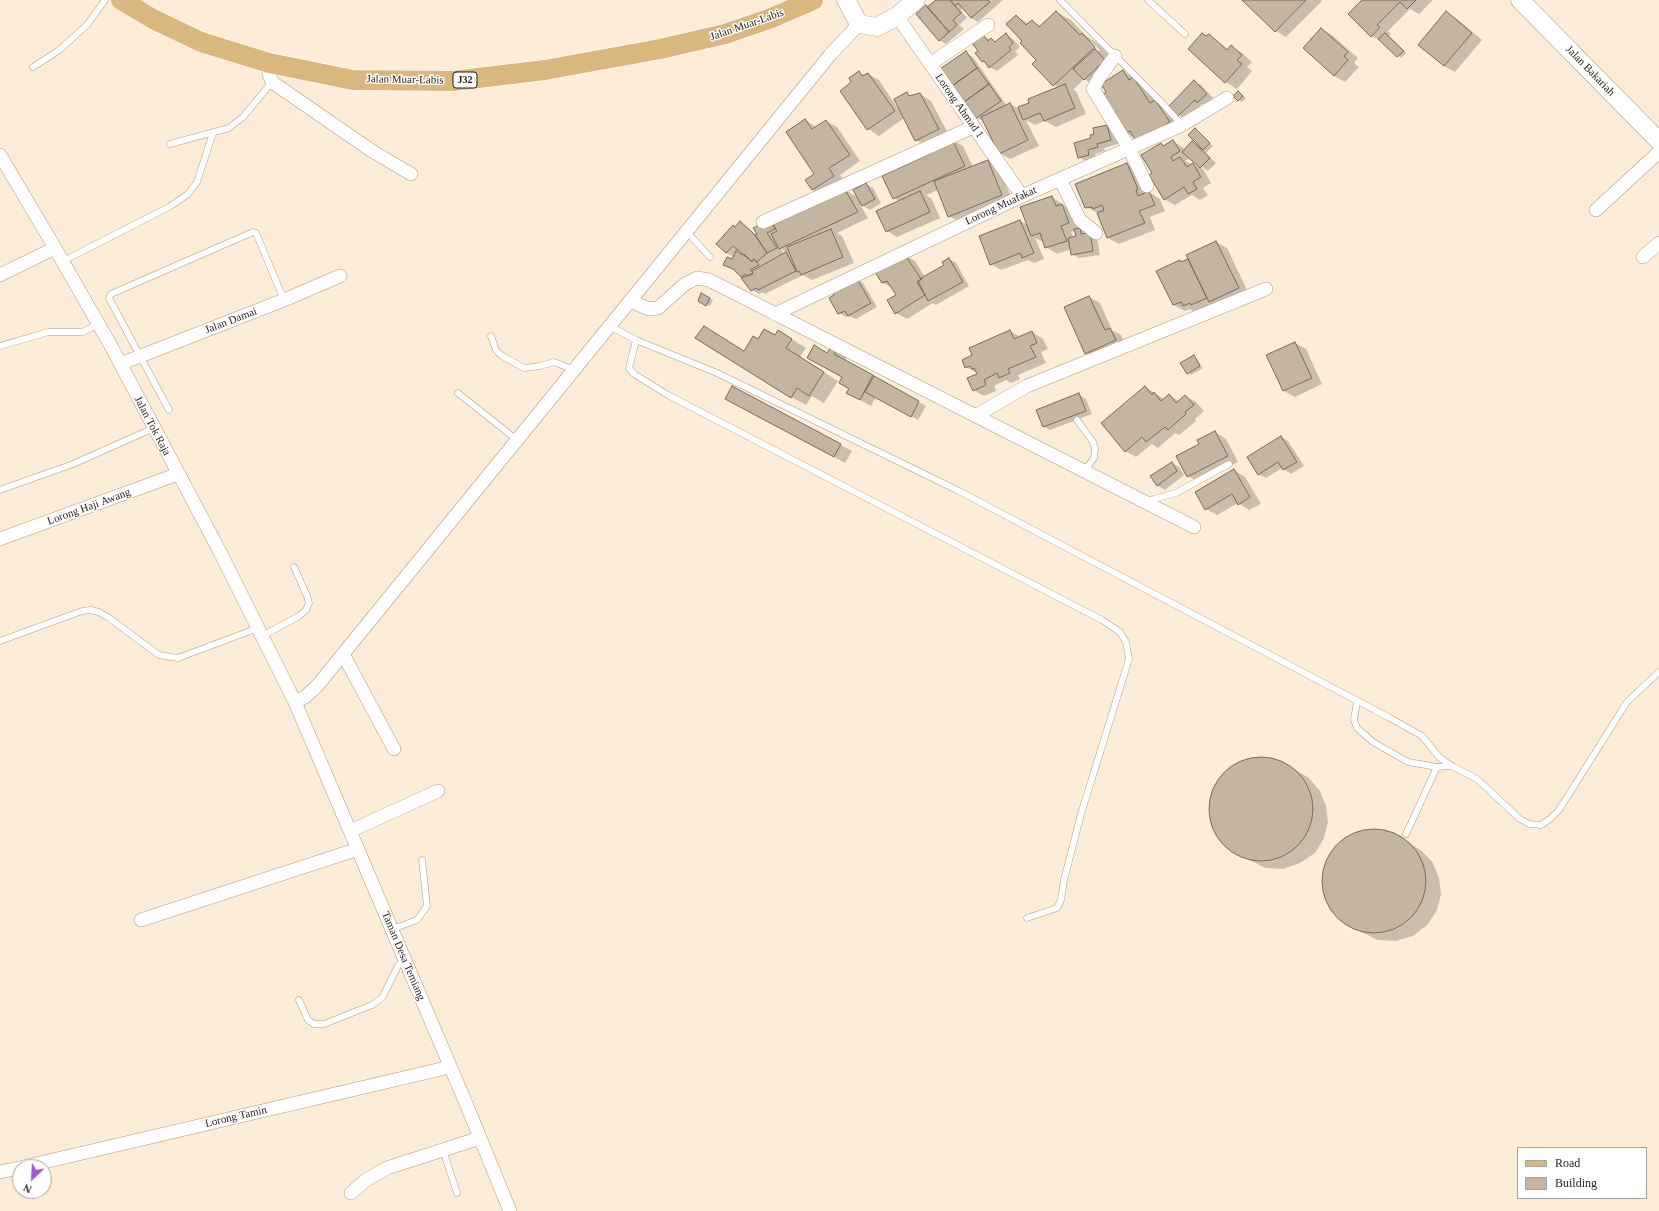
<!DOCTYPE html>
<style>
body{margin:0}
#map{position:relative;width:1659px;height:1211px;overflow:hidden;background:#fdedd8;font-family:"Times New Roman",serif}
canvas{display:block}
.legend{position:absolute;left:1517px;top:1147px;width:130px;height:52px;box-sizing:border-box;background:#fff;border:1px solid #a7a5a2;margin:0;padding:5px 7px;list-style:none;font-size:12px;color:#231d16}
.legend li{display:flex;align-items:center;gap:8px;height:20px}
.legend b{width:20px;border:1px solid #a7a5a2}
.north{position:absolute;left:12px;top:1159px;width:40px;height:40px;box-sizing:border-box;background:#fff;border:1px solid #a7a5a2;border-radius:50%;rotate:205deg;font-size:11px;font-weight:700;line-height:16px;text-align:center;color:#231d16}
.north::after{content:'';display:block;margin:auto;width:14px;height:18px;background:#a157ca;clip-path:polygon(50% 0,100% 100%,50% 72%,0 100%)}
</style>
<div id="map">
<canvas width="1659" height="1211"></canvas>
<ul class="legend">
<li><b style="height:5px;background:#dab77f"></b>Road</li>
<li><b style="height:11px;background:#c4b4a0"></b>Building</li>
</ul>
<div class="north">N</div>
</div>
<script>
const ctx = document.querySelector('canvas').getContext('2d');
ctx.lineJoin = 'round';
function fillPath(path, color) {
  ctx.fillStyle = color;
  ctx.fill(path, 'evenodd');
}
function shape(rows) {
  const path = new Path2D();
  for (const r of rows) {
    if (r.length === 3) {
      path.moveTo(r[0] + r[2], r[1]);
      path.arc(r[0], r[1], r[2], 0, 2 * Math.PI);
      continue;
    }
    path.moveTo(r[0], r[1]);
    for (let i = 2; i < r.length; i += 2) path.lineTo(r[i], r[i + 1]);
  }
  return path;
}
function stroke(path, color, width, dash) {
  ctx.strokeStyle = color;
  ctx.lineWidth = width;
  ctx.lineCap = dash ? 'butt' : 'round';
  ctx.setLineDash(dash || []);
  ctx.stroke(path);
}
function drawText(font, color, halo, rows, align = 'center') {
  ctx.font = font + ' "Times New Roman",serif';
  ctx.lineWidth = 3;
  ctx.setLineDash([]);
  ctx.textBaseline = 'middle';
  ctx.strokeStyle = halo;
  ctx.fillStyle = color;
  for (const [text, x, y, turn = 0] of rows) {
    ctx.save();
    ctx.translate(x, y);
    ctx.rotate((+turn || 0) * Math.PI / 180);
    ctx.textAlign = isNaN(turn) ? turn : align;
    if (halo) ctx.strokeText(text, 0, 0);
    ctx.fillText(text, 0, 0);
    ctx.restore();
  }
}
fillPath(shape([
 [937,0,1003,0,978,22,971,18,964,8,961,10,967,18,959,25,964,29,946,44,939,40,928,8],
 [1244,0,1321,0,1322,1,1286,37,1276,31],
 [1364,0,1433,0,1419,14,1410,9,1388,31,1391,34,1389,36,1406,53,1401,58,1383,42,1371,36],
 [1056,12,1071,20,1086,36,1097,43,1109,55,1091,83,1084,79,1073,90,1076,91,1086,114,1056,127,1045,121,1035,125,1026,120,1039,146,1010,159,999,153,984,121,976,118,966,53,973,57,1007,106,1010,104,1018,108,1031,103,1058,88,1033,64,1037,60,1024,41,1016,16,1029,24,1032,21,1041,26],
 [1088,41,1091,41,1100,50,1098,51],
 [1446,13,1457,19,1482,40,1455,72,1444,66],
 [1321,29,1332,35,1358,58,1354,63,1359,67,1345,82,1334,76],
 [1006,35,1013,39,1020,47,1015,51,1018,55,997,71,990,67,976,53,979,51,983,36,996,42],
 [1209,35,1229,50,1231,47,1242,53,1252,62,1247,67,1252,71,1237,89,1226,82,1189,49],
 [1123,71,1144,85,1155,101,1166,107,1180,128,1148,148,1127,133,1107,92],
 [859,72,865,76,868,74,879,80,897,107,907,94,912,97,920,94,931,101,949,135,927,146,916,140,904,118,879,136,868,129,853,83],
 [1194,81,1201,85,1213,98,1204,106,1202,104,1186,119,1179,115],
 [1239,92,1246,98,1242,102,1239,100],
 [805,120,816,127,826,121,837,127,860,161,840,175,845,182,823,196,813,190,807,181,816,175],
 [1107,126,1114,130,1118,144,1104,148,1105,151,1095,154,1096,159,1086,161,1079,157,1092,139],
 [1198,131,1213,146,1206,153,1216,163,1208,171,1190,158,1185,161,1203,169,1211,183,1203,188,1208,195,1200,200,1192,195,1175,205,1164,199,1153,173,1161,144,1165,146,1173,141,1185,149,1192,142,1200,147],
 [952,140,963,146,973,167,988,161,999,168,1013,202,960,222,949,216,938,190,926,195,931,198,940,218,897,237,887,231,899,201,894,198,931,155],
 [1127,164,1138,171,1149,192,1160,199,1165,211,1150,217,1155,230,1119,244,1108,238,1098,213,1086,207],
 [866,184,873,188,881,203,870,210,860,204,868,218,837,233,842,236,854,263,812,280,803,275,765,294,763,292,759,294,752,290,743,277,736,270,732,260,734,257,726,253,736,228,740,222,760,238,755,228,844,189,857,197],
 [781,249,787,253,784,254],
 [740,250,745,254,743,256,737,252],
 [753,257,756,259,749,266,748,265],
 [1052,197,1072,211,1079,229,1097,237,1100,255,1079,258,1072,254,1071,249,1057,254,1046,247,1044,242,1035,238,1044,259,1034,263,1028,260,1001,270,991,264,980,236,1020,221,1028,225],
 [1076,231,1077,237,1074,238,1071,232],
 [1216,242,1227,248,1249,294,1195,312,1190,309,1185,311,1174,305,1158,271,1180,261,1183,263],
 [904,254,915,261,925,277,945,265,949,259,956,263,969,286,936,305,933,303,907,319,896,313,897,295,893,288,883,283],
 [856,278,863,283,877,307,856,319,849,316,846,317,839,313],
 [702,294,713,300,710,306,699,301],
 [1089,297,1100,303,1112,330,1121,335,1126,346,1097,359,1086,353],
 [779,331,806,348,800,357,838,381,824,403,812,396,806,405,791,397,745,352,758,341,775,336],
 [1010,331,1021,337,1032,332,1043,339,1048,349,1041,352,1046,363,1018,375,1020,379,1011,383,1006,380,994,386,996,391,984,396,973,390,979,374,966,367,973,356],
 [1295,343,1306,349,1322,384,1295,397,1284,391],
 [831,348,847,357,845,361,926,406,918,420,876,397,871,406,858,399,828,354],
 [1194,356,1203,368,1191,375,1182,364],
 [732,387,852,451,845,463,737,405],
 [1145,387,1164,399,1169,395,1179,401,1185,396,1196,402,1204,411,1195,419,1196,421,1179,435,1175,433,1158,448,1152,444,1136,457,1125,451],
 [1079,395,1086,399,1092,414,1050,430,1043,426],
 [1215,432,1226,439,1238,462,1199,482,1188,476,1201,445],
 [1281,437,1288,441,1304,466,1291,474,1282,468,1266,478,1258,474],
 [1172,463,1179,467,1184,475,1165,490,1158,486,1151,476],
 [1234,470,1245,477,1261,504,1249,510,1238,503,1217,515,1206,509],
 [1264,757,1280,761,1309,778,1320,791,1326,806,1328,822,1324,838,1315,853,1300,863,1283,869,1266,868,1234,853,1220,841,1212,825,1209,807,1212,790,1221,776,1233,765,1248,759],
 [1377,830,1393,833,1422,851,1433,863,1439,878,1441,894,1437,910,1427,925,1413,936,1396,941,1378,940,1347,925,1333,913,1325,897,1322,880,1326,862,1334,848,1346,837,1361,831]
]), '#0003');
const building = shape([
 [936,0,950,0,961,13,953,20,957,25,949,32,927,7,936,0],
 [950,0,988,0,990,2,971,18,958,3,955,6,950,0],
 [1242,0,1306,0,1275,32,1242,0],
 [1362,0,1416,0,1407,9,1400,2,1377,25,1380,27,1371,37,1348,14,1362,0],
 [926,5,949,32,939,41,916,14,926,5],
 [1056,11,1080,35,1082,33,1095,47,1053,86,1032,64,1036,60,1020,43,1022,41,1006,24,1016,15,1026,25,1032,20,1039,27,1056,11],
 [1446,11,1472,33,1444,66,1418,45,1446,11],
 [1321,28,1348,52,1344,56,1348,60,1334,76,1303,48,1321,28],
 [1006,33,1013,43,1009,47,1011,50,989,68,984,61,982,62,975,53,978,51,972,43,983,35,988,41,991,38,995,42,1006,33],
 [1202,33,1206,36,1209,34,1227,50,1231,45,1242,55,1237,60,1242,64,1225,83,1188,49,1202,33],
 [1385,33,1404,51,1397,57,1378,39,1385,33],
 [1095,49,1105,60,1084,80,1073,69,1095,49],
 [966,51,977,68,952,86,940,69,966,51],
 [977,68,989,84,964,102,952,86,977,68],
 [1123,70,1129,80,1133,77,1150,103,1155,100,1170,122,1137,143,1130,131,1126,133,1102,95,1106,92,1101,84,1123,70],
 [859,71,862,76,868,73,895,111,867,130,840,91,851,82,849,78,859,71],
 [1194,80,1207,94,1197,103,1195,100,1178,116,1169,106,1194,80],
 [989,84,1001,101,975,119,964,102,989,84],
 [1065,84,1075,108,1044,121,1040,113,1023,120,1018,107,1029,103,1028,99,1065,84],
 [1238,91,1243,96,1238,101,1233,96,1238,91],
 [907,92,909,96,920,93,939,129,915,141,894,99,907,92],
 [1010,103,1028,140,999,154,981,117,1010,103],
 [805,119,812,129,826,120,850,155,829,168,834,176,812,190,805,180,814,174,786,132,805,119],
 [1107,125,1111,140,1097,144,1098,147,1088,150,1089,155,1078,158,1074,143,1091,138,1090,135,1094,134,1093,128,1107,125],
 [1195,128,1210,143,1203,150,1188,135,1195,128],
 [952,139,965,166,893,199,882,176,930,154,928,150,952,139],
 [1173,140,1180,151,1171,157,1173,161,1180,157,1187,167,1193,163,1201,177,1193,182,1197,189,1188,194,1184,187,1164,200,1149,175,1152,173,1141,155,1161,143,1163,146,1173,140],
 [1192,141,1210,158,1200,168,1182,152,1192,141],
 [988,160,1002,195,948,217,934,181,988,160],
 [1127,163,1138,189,1136,190,1138,196,1149,191,1155,205,1139,211,1145,223,1107,238,1097,213,1104,210,1102,205,1093,209,1092,207,1085,208,1075,184,1127,163],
 [866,183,875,199,862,206,853,190,866,183],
 [844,188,858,212,779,249,771,234,777,231,771,221,844,188],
 [920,191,930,212,886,232,876,211,920,191],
 [1052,196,1056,206,1062,204,1069,223,1061,226,1067,241,1045,248,1040,233,1031,236,1020,207,1052,196],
 [770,220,775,229,767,233,777,248,767,253,755,235,757,234,753,228,770,220],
 [1020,220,1034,253,1022,258,1020,253,990,265,979,236,1020,220],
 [740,221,755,235,767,253,757,262,754,259,751,261,733,246,726,253,716,244,733,225,735,227,740,221],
 [1080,228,1081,234,1090,232,1093,251,1071,255,1068,238,1076,236,1074,229,1080,228],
 [831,229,843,257,801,275,799,271,797,272,787,247,831,229],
 [1216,241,1239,288,1209,302,1186,255,1216,241],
 [736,251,743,255,744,254,752,262,754,259,759,265,750,270,753,273,747,276,746,274,741,277,733,269,723,265,727,257,732,259,736,251],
 [786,252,796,271,758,290,756,288,751,291,741,278,753,274,752,271,786,252],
 [904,253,921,279,917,282,925,295,895,314,887,300,896,295,887,281,882,283,875,272,904,253],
 [949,258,963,282,928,301,918,281,922,279,921,278,944,265,942,262,949,258],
 [1188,259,1207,298,1191,305,1190,303,1183,306,1181,302,1173,305,1156,271,1180,260,1181,262,1188,259],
 [856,277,871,303,848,316,845,311,838,314,829,298,834,295,832,291,856,277],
 [701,293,710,298,706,306,698,301,701,293],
 [1089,296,1105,330,1110,328,1116,340,1085,354,1064,307,1089,296],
 [704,326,744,351,753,336,758,339,764,329,775,335,778,330,792,339,786,348,824,372,809,396,797,388,791,398,695,338,704,326],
 [1010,330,1014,339,1032,331,1037,343,1030,346,1036,357,1008,369,1010,373,999,378,997,373,984,380,986,385,973,391,967,378,977,374,974,368,972,369,970,366,965,368,962,360,972,355,969,348,1010,330],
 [1295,342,1312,378,1283,391,1266,355,1295,342],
 [814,345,827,353,831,347,837,350,834,354,873,375,860,400,846,393,849,389,839,383,842,377,807,358,814,345],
 [1194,355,1200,366,1187,374,1180,363,1194,355],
 [874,376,919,401,911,417,865,392,874,376],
 [732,386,841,444,834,457,725,399,732,386],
 [1145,386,1152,395,1154,392,1161,401,1169,394,1176,403,1185,395,1194,405,1185,412,1186,414,1168,430,1165,427,1146,442,1142,437,1125,452,1101,423,1145,386],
 [1079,393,1086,411,1043,427,1036,410,1079,393],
 [1215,431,1228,456,1187,477,1176,456,1199,444,1197,440,1215,431],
 [1281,436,1297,462,1283,470,1278,462,1258,475,1247,457,1281,436],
 [1172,462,1177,471,1157,486,1150,476,1172,462],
 [1234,469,1250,497,1238,505,1232,494,1205,510,1195,492,1234,469],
 [1261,809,52],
 [1374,881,52]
]);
fillPath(building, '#c4b4a0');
stroke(building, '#796b58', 1);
const lane = shape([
 [1060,0,1163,104,1182,125],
 [1148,0,1185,34],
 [33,67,58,51,87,25,105,0],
 [170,144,229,128,243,117,272,82],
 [687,232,710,257],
 [63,261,169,207,188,194,197,182,213,133],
 [610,326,636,340,717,373,959,491,1390,718,1422,736,1440,758,1452,766,1477,779,1520,819,1529,824,1541,825,1550,819,1559,810,1627,702,1659,672],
 [491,336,496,350,502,356,524,368,540,366,554,362,574,370],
 [636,340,629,368,634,374,668,395,1102,620,1120,632,1126,642,1129,659,1081,814,1064,880,1061,900,1057,908,1027,918],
 [0,346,48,332,83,332,98,324],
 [458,393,517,440],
 [169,410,110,300,109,298,111,294,253,232,256,233,284,300],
 [1077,420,1093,442,1095,449,1094,458,1084,471],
 [0,490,73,464,154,428],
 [1147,501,1176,493,1229,464],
 [262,636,299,616,306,610,309,603,307,596,294,567],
 [0,641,82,611,91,610,99,612,109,618,159,655,178,658,258,628],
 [1357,701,1354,720,1357,728,1373,742,1408,762,1437,767,1452,766],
 [1406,834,1437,767],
 [392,929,417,920,427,906,422,860],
 [299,1000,308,1020,314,1024,324,1024,372,1005,382,998,398,966,404,959],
 [443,1150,457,1193]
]);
const street = shape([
 [897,16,1022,196],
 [1115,56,1099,78,1093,89,1129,148,1147,186],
 [269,63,269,74,272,82,372,151,411,174],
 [930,64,988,25],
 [0,155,55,248,111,346,219,550,295,702,465,1101,510,1211],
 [1060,179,1080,220,1096,233],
 [1596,210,1659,152],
 [763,222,973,127],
 [1643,257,1659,243],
 [0,275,55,248],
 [630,301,649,309,658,308,685,284,697,278,709,280,1194,527],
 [775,314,1022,196,1182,125,1227,98],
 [120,364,284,300,340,276],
 [975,416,1027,386,1266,289],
 [0,539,178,474],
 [343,654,394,749],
 [295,702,305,697,317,686,830,55,859,24],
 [350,831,438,791],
 [141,920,358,849],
 [23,1167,450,1067],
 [0,1172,20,1168],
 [351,1193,366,1180,387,1168,480,1138]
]);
const secondary = shape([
 [846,0,859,24,877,27,897,16,916,0],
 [1520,0,1659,141]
]);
const primary = shape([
 [121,0,153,19,201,42,269,63,353,80,453,81,545,70,660,49,725,34,769,19,813,0]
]);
stroke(lane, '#ab9b88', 7);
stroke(street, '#ab9b88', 14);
stroke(secondary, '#ab9b88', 19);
stroke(primary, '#fff', 21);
stroke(lane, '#fff', 6);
stroke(street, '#fff', 13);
stroke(secondary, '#fff', 18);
stroke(primary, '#dab77f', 20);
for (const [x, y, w] of [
 [465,80,24]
]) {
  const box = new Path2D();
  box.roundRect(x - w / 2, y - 8, w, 16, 3);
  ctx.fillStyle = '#fff';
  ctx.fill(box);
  stroke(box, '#231d16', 1);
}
drawText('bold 10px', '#231d16', null, [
 ["J32",465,80]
]);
drawText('11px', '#231d16', '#fff', [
 ["Jalan Muar-Labis",747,25,-19],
 ["Jalan Bakariah",1590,71,46],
 ["Jalan Muar-Labis",405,80,1],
 ["Lorong Ahmad 1",959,106,55],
 ["Lorong Muafakat",1001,206,-25],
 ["Jalan Damai",231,321,-21],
 ["Jalan Tok Raja",152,426,62],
 ["Lorong Haji Awang",89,507,-20],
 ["Taman Desa Temiang",403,956,67],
 ["Lorong Tamin",236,1117,-13]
]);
</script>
